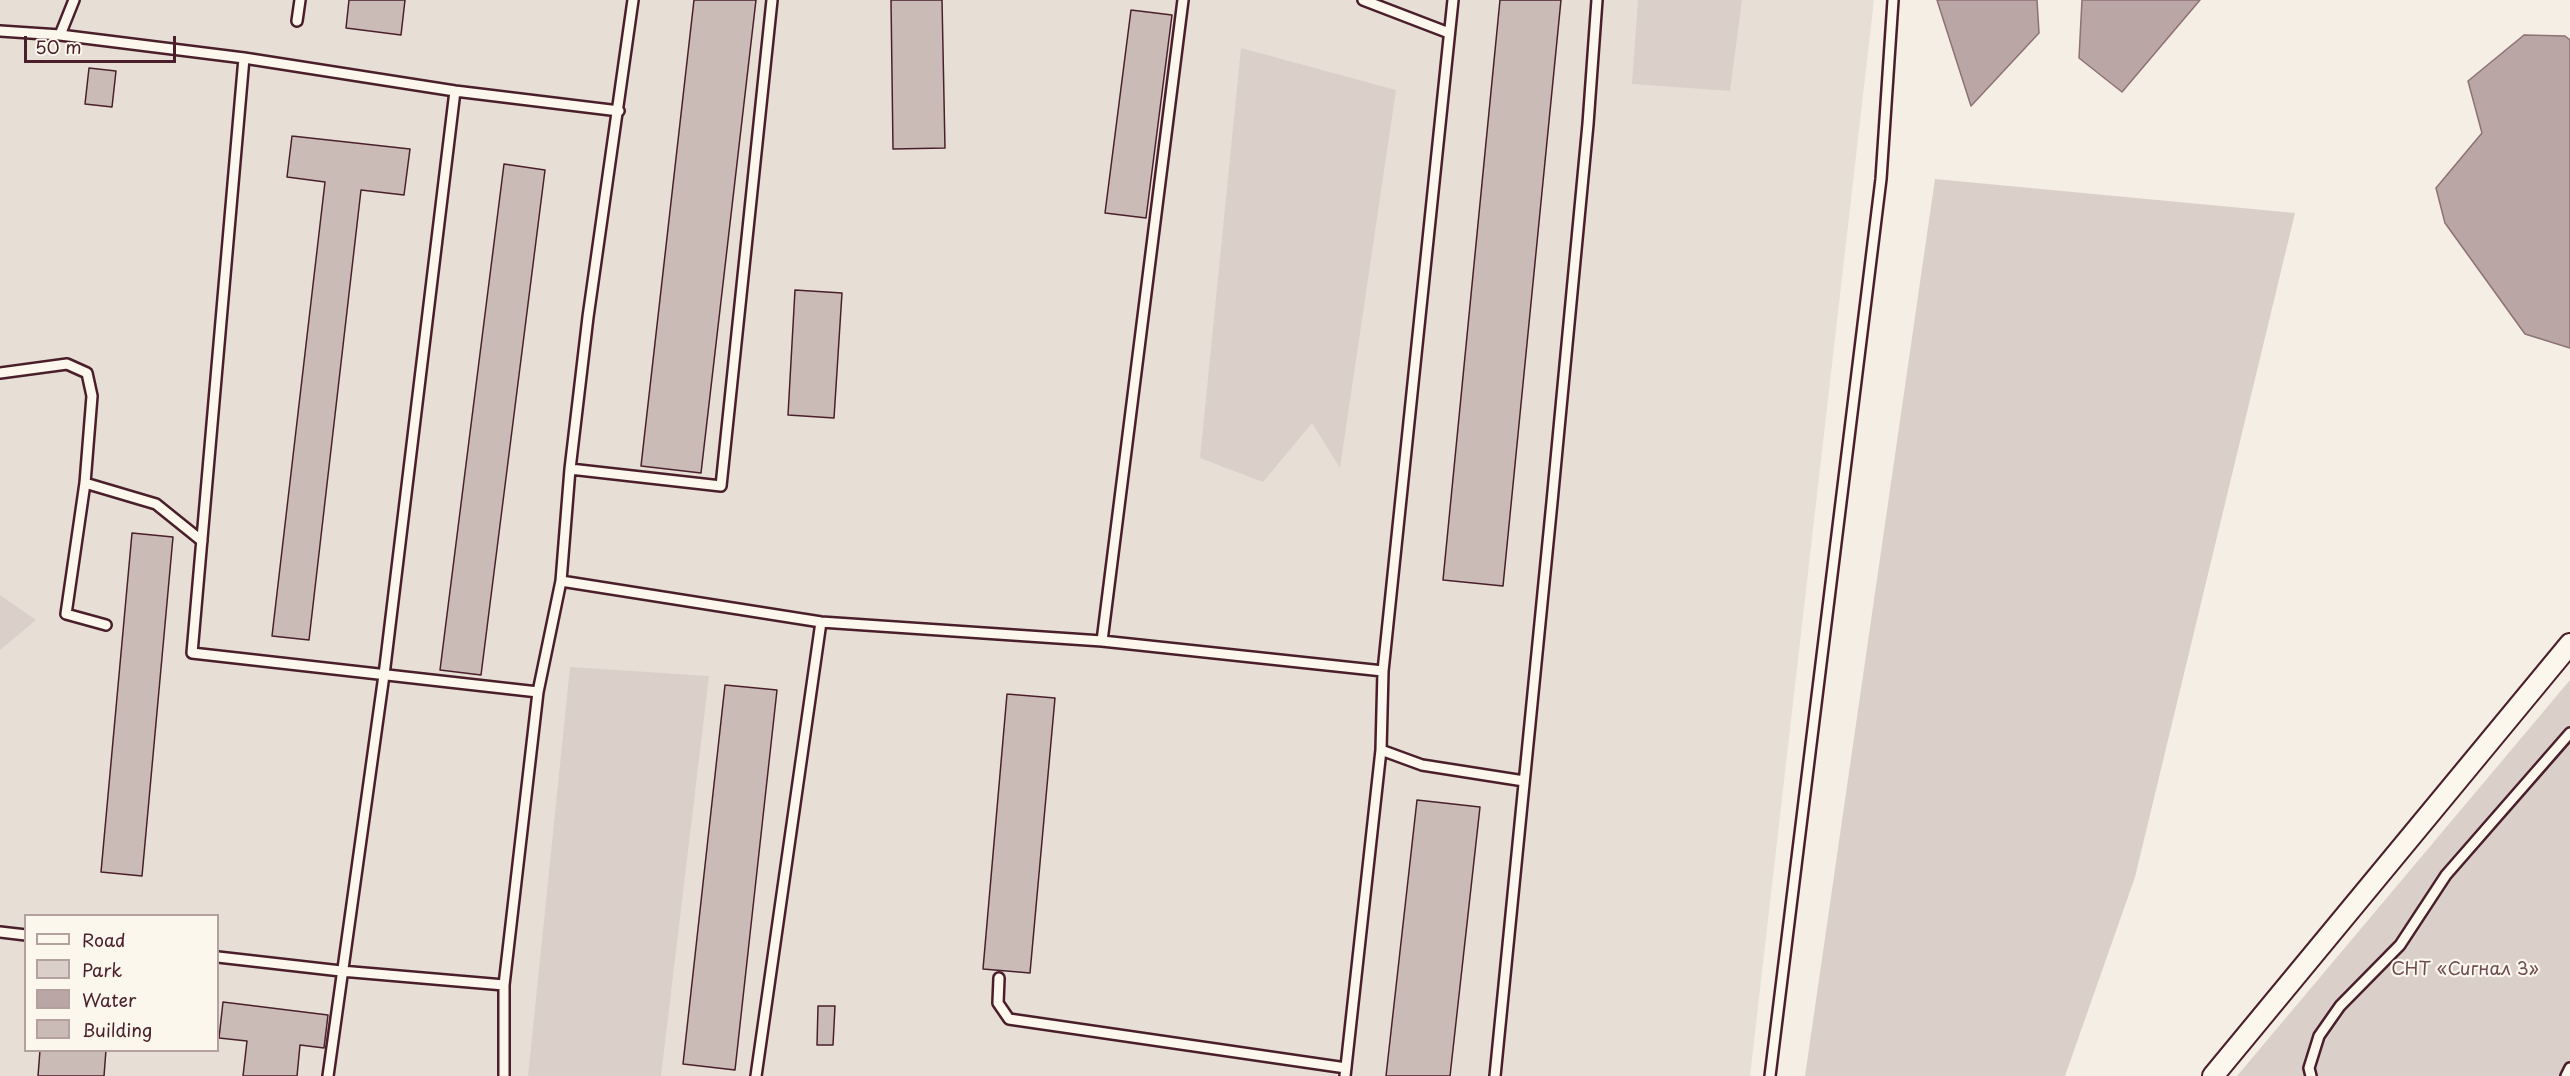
<!DOCTYPE html>
<meta charset="utf-8">
<style>
body{margin:0}
#map{position:relative;width:2570px;height:1076px;overflow:hidden;background:#f4eee4;font-family:"Playpen Sans",sans-serif}
canvas{display:block}
.legend{position:absolute;left:24px;top:914px;width:195px;height:138px;box-sizing:border-box;background:#fbf7ec;border:2px solid #b4a19f;margin:0;padding:8px 10px;list-style:none;font-size:18px;color:#4a1f2b}
.legend li{display:flex;align-items:center;gap:12px;height:30px}
.legend b{width:30px;border:2px solid #b4a19f}
.scale{position:absolute;left:24px;top:36px;width:152px;height:27px;box-sizing:border-box;border:3px solid #4a1f2b;border-top:0;padding-left:8px;font-size:18px;line-height:21px;white-space:nowrap;color:#4a1f2b;-webkit-text-stroke:4px #fbf7ec;paint-order:stroke}
</style>
<div id="map">
<canvas width="2570" height="1076"></canvas>
<ul class="legend">
<li><b style="height:8px;background:#fbf7ec"></b>Road</li>
<li><b style="height:16px;background:#dbd0c9"></b>Park</li>
<li><b style="height:16px;background:#baa7a5"></b>Water</li>
<li><b style="height:16px;background:#cabbb6"></b>Building</li>
</ul>
<div class="scale">50 m</div>
</div>
<script>
const ctx = document.querySelector('canvas').getContext('2d');
ctx.lineJoin = 'round';
function fillPath(path, color) {
  ctx.fillStyle = color;
  ctx.fill(path, 'evenodd');
}
function shape(rows) {
  const path = new Path2D();
  for (const r of rows) {
    path.moveTo(r[0], r[1]);
    for (let i = 2; i < r.length; i += 2) path.lineTo(r[i], r[i + 1]);
  }
  return path;
}
function stroke(path, color, width, dash) {
  ctx.strokeStyle = color;
  ctx.lineWidth = width;
  ctx.lineCap = dash ? 'butt' : 'round';
  ctx.setLineDash(dash || []);
  ctx.stroke(path);
}
function drawText(font, color, halo, rows, align = 'center') {
  ctx.font = font + ' "Playpen Sans",sans-serif';
  ctx.lineWidth = 4.5;
  ctx.setLineDash([]);
  ctx.textBaseline = 'middle';
  ctx.strokeStyle = halo;
  ctx.fillStyle = color;
  for (const [text, x, y, turn = 0] of rows) {
    ctx.save();
    ctx.translate(x, y);
    ctx.rotate((+turn || 0) * Math.PI / 180);
    ctx.textAlign = isNaN(turn) ? turn : align;
    if (halo) ctx.strokeText(text, 0, 0);
    ctx.fillText(text, 0, 0);
    ctx.restore();
  }
}
fillPath(shape([
 [0,0,1874,0,1750,1076,0,1076],
 [26,916,218,916,218,1050,26,1050]
]), '#e7dfd6');
fillPath(shape([
 [1638,0,1742,0,1730,91,1632,84],
 [1241,48,1396,90,1340,468,1312,423,1263,482,1200,458],
 [1935,179,2295,213,2135,877,2065,1076,1805,1076],
 [0,595,36,620,0,650],
 [570,667,709,676,661,1076,528,1076],
 [2570,680,2570,1076,2237,1076]
]), '#dbd0c9');
const water = shape([
 [1937,0,2037,0,2039,33,1971,106,1937,0],
 [2082,0,2200,0,2122,92,2079,58,2082,0],
 [2524,35,2565,36,2570,40,2570,348,2525,334,2445,223,2436,188,2482,133,2468,81,2524,35]
]);
fillPath(water, '#baa7a5');
stroke(water, '#8d7174', 1.5);
const building = shape([
 [349,0,405,0,401,35,346,28,349,0],
 [694,0,756,0,701,473,641,466,694,0],
 [891,0,942,0,945,148,893,149,891,0],
 [1500,0,1561,0,1503,586,1443,580,1500,0],
 [1131,10,1172,15,1146,218,1105,213,1131,10],
 [89,68,116,71,112,107,85,104,89,68],
 [292,136,410,149,404,195,361,190,309,640,272,636,325,182,287,177,292,136],
 [504,164,545,170,481,675,440,670,504,164],
 [795,290,842,293,834,418,788,415,795,290],
 [132,533,173,537,142,876,101,872,132,533],
 [725,685,777,690,735,1070,683,1064,725,685],
 [1007,694,1055,698,1030,973,983,969,1007,694],
 [1417,800,1480,807,1450,1076,1386,1076,1417,800],
 [223,1002,328,1015,324,1048,300,1045,297,1076,243,1076,247,1041,219,1038,223,1002],
 [818,1006,835,1006,833,1045,817,1045,818,1006],
 [40,1050,106,1050,104,1076,38,1076,40,1050]
]);
fillPath(building, '#cabbb6');
stroke(building, '#4a1f2b', 1.5);
const service = shape([
 [1363,0,1449,33],
 [297,21,300,0],
 [0,31,60,35,244,58,455,91,619,111],
 [60,35,74,0],
 [244,58,192,653,538,692],
 [0,373,67,364,87,373,92,396,85,483,66,614,106,625],
 [570,469,721,486,772,0],
 [85,483,156,504,202,541],
 [561,581,821,622,1102,641,1383,671],
 [1102,641,1183,0],
 [1381,750,1422,765,1524,781],
 [0,932,26,935],
 [218,957,341,971,504,985],
 [999,978,998,1003,1009,1019,1346,1068],
 [328,1076,384,675,455,91],
 [504,1076,504,985,538,692,561,581,570,469,588,317,633,0],
 [756,1076,821,622],
 [1345,1076,1381,750,1383,671,1453,0],
 [1495,1076,1552,502,1588,124,1597,0],
 [1770,1076,1881,179,1893,0],
 [2311,1076,2309,1068,2319,1036,2340,1006,2400,945,2446,875,2570,733],
 [2566,1076,2570,1068]
]);
const minor = shape([
 [2213,1076,2570,644]
]);
stroke(service, '#4a1f2b', 14);
stroke(minor, '#4a1f2b', 24);
stroke(service, '#fbf7ec', 9);
stroke(minor, '#fbf7ec', 20);
drawText('18px', '#6e4b52', '#fbf7ec', [
 ["СНТ «Сигнал 3»",2465,970]
]);
</script>
